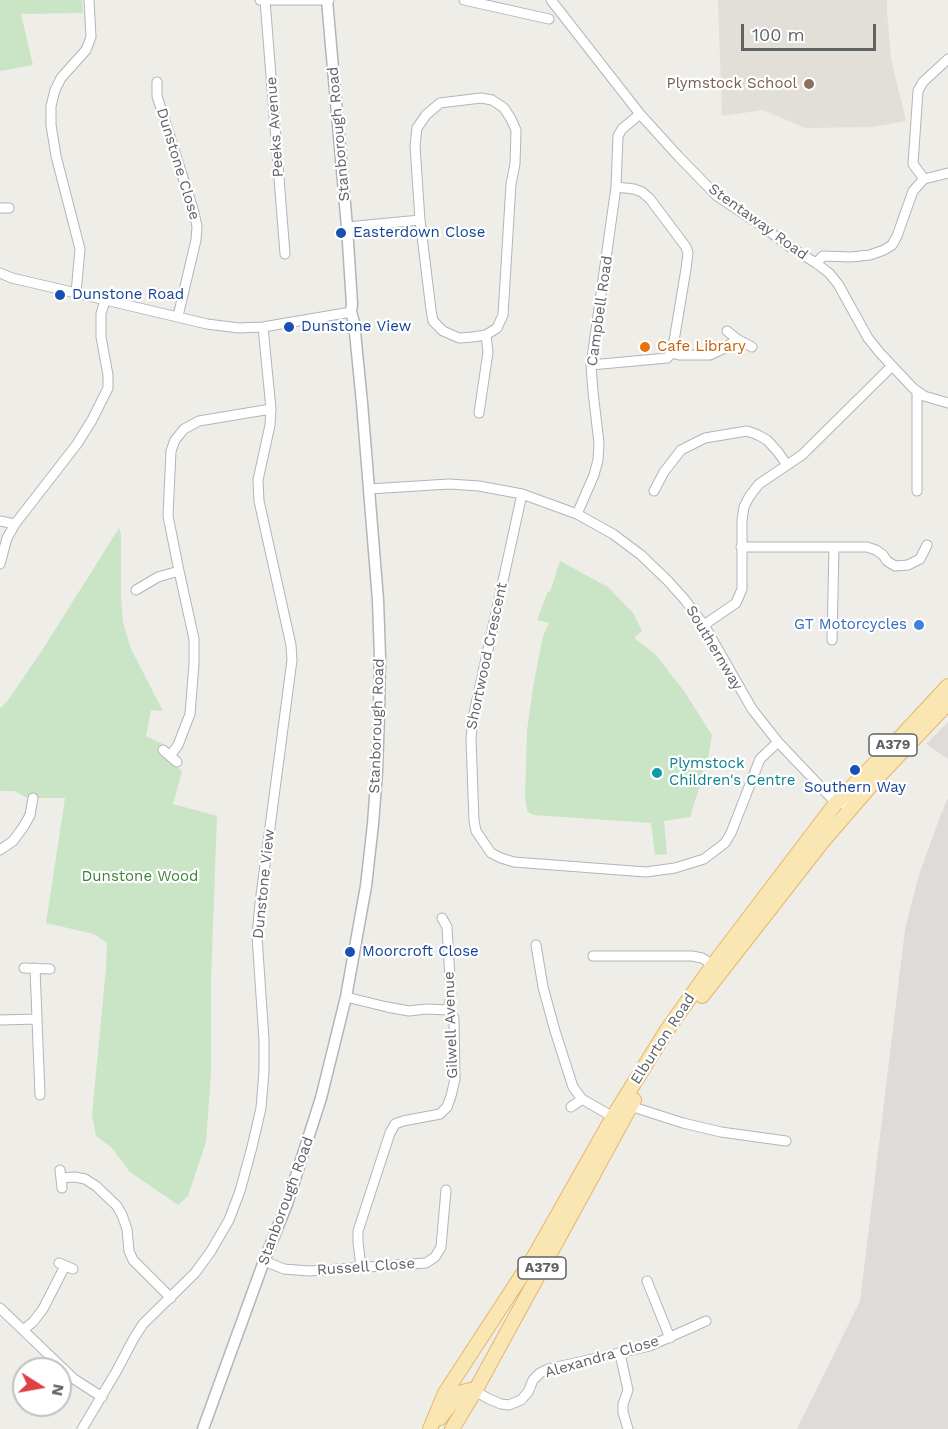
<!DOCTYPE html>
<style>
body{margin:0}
#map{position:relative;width:948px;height:1429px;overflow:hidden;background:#efede7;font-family:"Work Sans",sans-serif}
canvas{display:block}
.north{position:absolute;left:12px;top:1357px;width:60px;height:60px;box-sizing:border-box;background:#fff;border:2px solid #bfc1c2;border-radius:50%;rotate:101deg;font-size:16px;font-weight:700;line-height:24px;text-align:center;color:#5f6366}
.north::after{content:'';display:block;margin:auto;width:21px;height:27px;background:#dd4045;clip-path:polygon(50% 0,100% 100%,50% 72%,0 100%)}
.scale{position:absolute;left:741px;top:24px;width:135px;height:27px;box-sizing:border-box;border:3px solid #5f6366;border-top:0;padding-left:8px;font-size:18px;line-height:21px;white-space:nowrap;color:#5f6366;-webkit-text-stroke:4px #fff;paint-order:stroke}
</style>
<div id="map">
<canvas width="948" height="1429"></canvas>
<div class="north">N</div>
<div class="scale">100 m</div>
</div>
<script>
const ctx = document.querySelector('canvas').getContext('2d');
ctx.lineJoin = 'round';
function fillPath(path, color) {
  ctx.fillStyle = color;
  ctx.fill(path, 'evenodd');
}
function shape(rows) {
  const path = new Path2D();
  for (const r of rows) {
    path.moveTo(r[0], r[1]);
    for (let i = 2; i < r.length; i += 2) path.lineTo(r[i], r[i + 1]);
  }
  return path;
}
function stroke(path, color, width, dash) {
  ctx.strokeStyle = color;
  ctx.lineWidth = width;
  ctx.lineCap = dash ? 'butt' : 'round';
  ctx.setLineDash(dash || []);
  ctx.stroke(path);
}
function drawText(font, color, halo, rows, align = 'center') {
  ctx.font = font + ' "Work Sans",sans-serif';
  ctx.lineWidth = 4.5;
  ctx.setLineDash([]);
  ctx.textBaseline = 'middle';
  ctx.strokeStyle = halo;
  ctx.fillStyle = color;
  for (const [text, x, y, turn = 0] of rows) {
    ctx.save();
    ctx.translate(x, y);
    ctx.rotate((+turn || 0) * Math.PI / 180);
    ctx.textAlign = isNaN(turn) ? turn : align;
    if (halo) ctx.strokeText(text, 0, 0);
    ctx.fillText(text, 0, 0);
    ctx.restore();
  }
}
fillPath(shape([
 [948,722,948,759,926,744],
 [948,798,948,1429,797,1429,860,1301,905,929,919,875,939,819]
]), '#dedcd9');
fillPath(shape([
 [718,0,887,0,887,11,891,59,906,121,873,127,805,128,763,110,722,116]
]), '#e2ded8');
fillPath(shape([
 [0,0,82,0,83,13,21,14,33,65,0,71],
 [119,528,121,535,121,598,123,622,131,649,163,711,151,710,146,736,163,744,163,750,171,762,182,771,173,804,217,816,211,980,211,1074,206,1142,188,1196,178,1205,130,1172,111,1147,96,1136,92,1115,106,968,107,943,94,934,46,923,65,798,28,798,14,791,0,791,0,708,6,703,43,649],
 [560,561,608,587,633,613,642,631,634,638,655,654,684,691,712,735,708,759,690,817,664,821,667,854,655,855,651,823,533,815,527,811,525,797,527,731,533,687,543,636,549,623,537,620,548,591,550,592]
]), '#c9e5c6');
const minor = shape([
 [260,0,329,0],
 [265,0,285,254],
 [464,0,549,19],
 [551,0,640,114,679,157,717,196,762,226,793,249,816,263,829,273,838,284,868,338,880,353,913,388,924,396,948,403],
 [157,82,157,96,193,209,197,226,196,240,178,316],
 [924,179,913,164,918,91,923,82,948,59],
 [924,179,948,173],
 [616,187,634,189,642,192,650,199,686,247,688,253,686,269,672,353],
 [0,208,9,208],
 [347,227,420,220,415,146,417,128,426,115,440,103,481,98,492,100,504,108,511,119,516,130,515,164,511,184,503,315,497,328,486,335,473,337,459,338,443,331,433,321,431,310,420,220],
 [816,263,823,256,851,257,870,255,884,250,892,245,897,236,913,191,924,179],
 [0,273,12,278,76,293,207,324,239,328,263,327,351,312],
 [76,293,80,249,56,156,51,125,51,106,55,90,61,78,86,50,91,37,89,0],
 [727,331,737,339],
 [591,365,667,358,672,353,679,355,710,355,725,348,737,339,752,347],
 [917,391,917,491],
 [479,413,488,352,486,335],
 [369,489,449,484,479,486,522,494,577,514,613,534,641,555,668,581,685,600,704,625,752,709,778,742,836,803,846,804,856,798],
 [654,491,664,472,681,450,705,438,747,431,758,435,767,440,778,452,787,465],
 [522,494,473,718,471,739,474,821,476,831,491,853,501,858,514,862,646,872,675,868,704,859,725,843,731,833,760,759,778,742],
 [577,514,594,475,598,460,599,443,593,392,591,365,616,187,618,136,622,129,640,114],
 [0,521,15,524],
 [741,547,834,547,832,640],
 [834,547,867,547,876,550,883,555,887,561,895,566,908,565,920,559,927,545],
 [0,564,7,538,15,524,77,444,92,420,108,388,108,375,101,337,101,314,105,300],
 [136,590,158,577,179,571],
 [704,625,736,603,742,589,742,520,744,507,749,497,759,484,802,455,892,366],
 [163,750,177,762],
 [170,756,178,745,190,714,194,664,194,639,179,571,168,516,171,451,175,440,184,429,199,421,271,409],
 [0,850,13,841,24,826,30,815,33,798],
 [536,945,543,987,555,1031,573,1087,582,1099,613,1117],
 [593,956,692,956,702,958,713,965],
 [24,968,50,969],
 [35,968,40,1095],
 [346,997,387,1007,409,1011,426,1009,448,1010],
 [0,1020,37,1019],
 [630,1106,683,1123,721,1132,786,1141],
 [571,1107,582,1099],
 [60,1170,62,1188],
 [61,1178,75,1177,85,1179,96,1186,117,1206,122,1215,127,1229,129,1251,133,1260,171,1298],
 [264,1261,284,1269,309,1271,426,1263,435,1257,441,1247,446,1190],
 [59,1263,73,1269],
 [361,1267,358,1242,358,1231,390,1133,395,1124,403,1121,440,1114,447,1107,451,1096,455,1079,454,1018,448,1010,451,996,447,927,442,918],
 [647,1281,670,1338],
 [0,1308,74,1379,102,1397],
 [23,1330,33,1322,43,1309,65,1266],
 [620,1354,628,1390,623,1404,623,1412,628,1429],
 [475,1391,489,1399,501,1404,509,1405,521,1400,528,1392,533,1380,540,1373,548,1369,650,1346,706,1321],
 [82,1429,116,1372,134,1338,143,1324,195,1273,211,1251,229,1220,240,1191,252,1147,261,1108,264,1071,264,1040,257,936,260,903,292,660,291,645,259,501,258,480,270,425,271,409,263,327]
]);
const tertiary = shape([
 [203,1429,264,1261,287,1204,321,1098,346,997,366,886,373,824,377,771,379,712,380,657,378,600,362,403,354,322,351,312,352,304,347,227,327,0]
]);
const primary = shape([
 [702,996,823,841,879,776,948,703],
 [440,1418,459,1393,470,1390,475,1391],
 [430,1429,445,1393,535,1255,613,1117,667,1030,713,965,836,803,897,741,948,686],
 [452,1429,475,1391,634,1100]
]);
stroke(minor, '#b2b5b8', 11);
stroke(tertiary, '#b2b5b8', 13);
stroke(primary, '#e7b669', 16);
stroke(minor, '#fff', 9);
stroke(tertiary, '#fff', 10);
stroke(primary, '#f9e6b3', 14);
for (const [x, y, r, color] of [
 [809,84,6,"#8d6e63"],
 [341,233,6,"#1a4fb4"],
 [60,295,6,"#1a4fb4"],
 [289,327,6,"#1a4fb4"],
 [645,347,6,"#e8710a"],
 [919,625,6,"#3f7fe0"],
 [855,770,6,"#1a4fb4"],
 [657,773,6,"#0f9aa8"],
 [350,952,6,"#1a4fb4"]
]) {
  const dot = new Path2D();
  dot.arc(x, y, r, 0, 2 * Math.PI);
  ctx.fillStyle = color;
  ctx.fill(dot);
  stroke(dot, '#fff', 2);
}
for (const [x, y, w] of [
 [893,745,48],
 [542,1268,48]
]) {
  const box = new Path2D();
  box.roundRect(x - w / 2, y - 11, w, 22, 4.5);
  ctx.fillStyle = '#fff';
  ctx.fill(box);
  stroke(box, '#5f6366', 1.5);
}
drawText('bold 14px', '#5f6366', null, [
 ["A379",893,745],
 ["A379",542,1268]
]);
drawText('15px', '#785e54', '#fff', [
 ["Plymstock School",797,84]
], 'right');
drawText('15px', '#5f6366', '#fff', [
 ["Peeks Avenue",275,127,-94],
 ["Stanborough Road",339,134,-95],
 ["Dunstone Close",178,164,73],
 ["Stentaway Road",758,222,36],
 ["Campbell Road",600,311,-82],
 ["Southernway",714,648,59],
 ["Shortwood Crescent",487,656,-78],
 ["Stanborough Road",377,726,-88],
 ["Dunstone View",264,884,-84],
 ["Gilwell Avenue",451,1025,-92],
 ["Elburton Road",663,1039,-57],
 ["Stanborough Road",286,1201,-70],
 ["Russell Close",366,1267,-4],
 ["Alexandra Close",602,1357,-16]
]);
drawText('15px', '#164399', '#fff', [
 ["Easterdown Close",353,233],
 ["Dunstone Road",72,295],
 ["Dunstone View",301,327],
 ["Southern Way",855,788,"center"],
 ["Moorcroft Close",362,952]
], 'left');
drawText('15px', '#c56008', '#fff', [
 ["Cafe Library",657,347]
], 'left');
drawText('15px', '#366cbe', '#fff', [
 ["GT Motorcycles",907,625]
], 'right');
drawText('15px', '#0d838f', '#fff', [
 ["Plymstock",669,764],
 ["Children's Centre",669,781]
], 'left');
drawText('15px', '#40803b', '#fff', [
 ["Dunstone Wood",140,877]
]);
</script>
